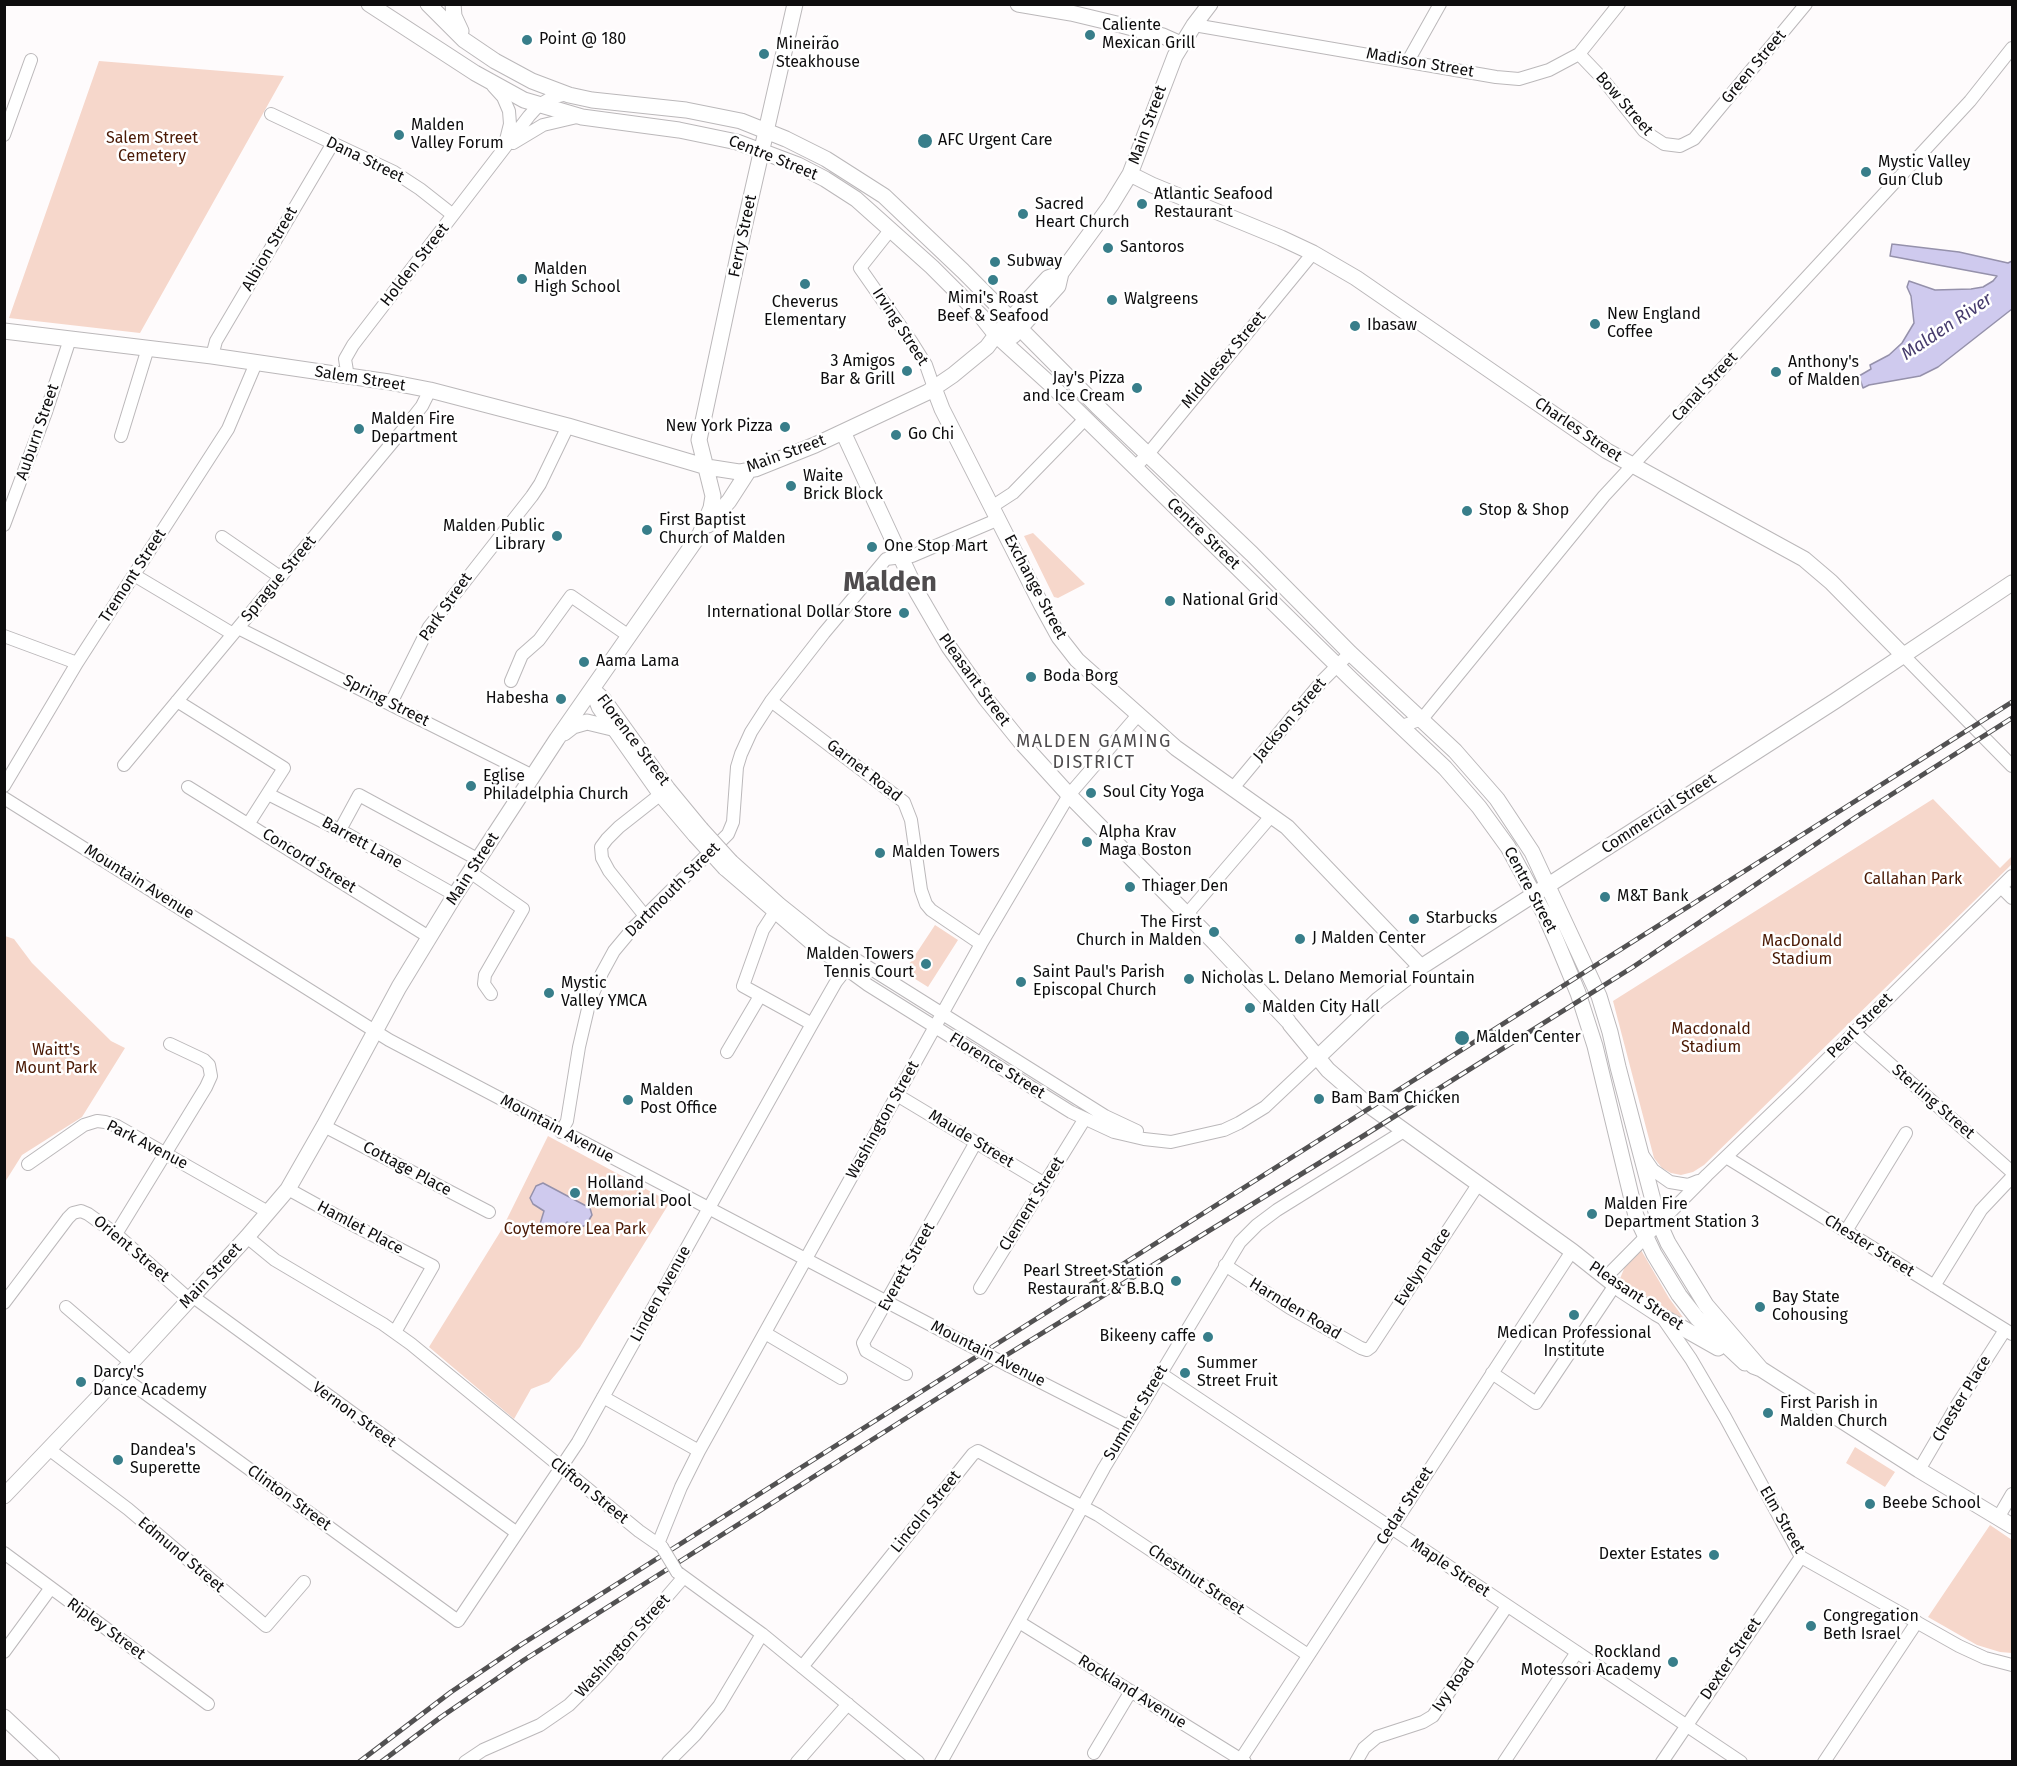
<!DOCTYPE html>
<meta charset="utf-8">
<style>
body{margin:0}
#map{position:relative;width:2017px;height:1766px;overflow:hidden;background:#fefbfc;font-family:"Fira Sans",sans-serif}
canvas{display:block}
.frame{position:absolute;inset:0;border:6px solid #0e0d0e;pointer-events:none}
</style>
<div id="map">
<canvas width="2017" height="1766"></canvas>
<div class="frame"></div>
</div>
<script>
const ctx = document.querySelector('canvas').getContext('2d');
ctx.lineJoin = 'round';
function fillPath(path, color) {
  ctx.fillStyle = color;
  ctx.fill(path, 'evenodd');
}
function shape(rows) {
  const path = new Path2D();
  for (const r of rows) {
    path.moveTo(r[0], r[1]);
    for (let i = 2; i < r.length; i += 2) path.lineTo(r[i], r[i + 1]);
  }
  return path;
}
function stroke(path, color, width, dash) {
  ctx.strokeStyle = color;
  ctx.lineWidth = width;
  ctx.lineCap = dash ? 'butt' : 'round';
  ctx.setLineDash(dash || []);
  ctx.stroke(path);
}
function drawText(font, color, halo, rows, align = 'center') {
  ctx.font = font + ' "Fira Sans",sans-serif';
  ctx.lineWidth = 5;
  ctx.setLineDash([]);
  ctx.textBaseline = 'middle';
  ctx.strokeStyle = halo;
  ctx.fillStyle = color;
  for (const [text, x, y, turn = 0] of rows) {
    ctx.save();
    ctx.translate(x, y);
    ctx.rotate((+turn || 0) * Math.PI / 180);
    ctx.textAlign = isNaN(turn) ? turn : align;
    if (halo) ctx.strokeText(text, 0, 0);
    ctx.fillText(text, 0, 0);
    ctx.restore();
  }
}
fillPath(shape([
 [99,61,284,76,140,333,9,318],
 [1033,533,1085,584,1058,598,1054,597,1024,536],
 [1933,799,2000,868,2012,856,2012,864,1704,1165,1693,1172,1681,1175,1671,1173,1662,1168,1654,1158,1613,1001],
 [935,925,958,940,928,987,904,972],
 [5,936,14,939,32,963,111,1041,125,1048,82,1117,22,1155,5,1182],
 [548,1136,670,1202,580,1347,549,1382,531,1389,514,1419,429,1347,502,1229],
 [1641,1250,1669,1298,1690,1327,1619,1281,1626,1264],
 [1855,1447,1895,1472,1885,1487,1846,1463],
 [1990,1525,2012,1540,2012,1653,2000,1652,1977,1645,1928,1617]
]), '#f6d7cb');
const water = shape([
 [1892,244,1959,252,2008,263,2012,261,2012,309,1938,367,1920,376,1869,385,1863,388,1859,376,1871,369,1870,365,1889,355,1902,343,1914,323,1911,296,1907,287,1909,281,1935,290,1971,289,1983,287,1993,281,1997,276,1890,256,1892,244],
 [543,1183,590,1208,592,1215,586,1225,579,1228,567,1222,556,1235,550,1236,544,1233,540,1224,544,1211,533,1204,530,1198,536,1186,543,1183]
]);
fillPath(water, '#cfcaee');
stroke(water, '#9591ab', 1.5);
const minor = shape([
 [1194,25,1496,77,1519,79,1549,70,1579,54,1619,4],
 [1579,54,1601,77,1644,131,1664,144,1680,146,1694,139,1806,4],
 [1408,61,1440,4],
 [493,86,503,97,509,111,510,124,505,144],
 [271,114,394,172,420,189,453,215],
 [4,135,31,60],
 [513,143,543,125,577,117],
 [891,229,860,268,911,341,926,365,934,388],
 [212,356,216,341,333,143],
 [348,377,345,359,353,345,529,116,539,105,551,98,568,94],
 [121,436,148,348],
 [1135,467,1148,454,1313,253],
 [993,506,1013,493,1085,419],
 [4,525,46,412,70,339],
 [222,537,280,577],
 [134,575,233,634],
 [238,628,533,776],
 [4,636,77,663],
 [1903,655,2012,766],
 [511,681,522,655,539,640,571,596,629,636],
 [593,688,594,698,598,708,660,796,694,836],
 [593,688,605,699,669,788,702,828],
 [177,701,284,768,249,823],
 [771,701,904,802,911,820,921,890,926,904,931,910,981,944],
 [391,703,429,627,532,496,540,484,568,426],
 [1402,726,1422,719,1604,496,1970,101,2012,48],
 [124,765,411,420,422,406,430,390],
 [4,786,77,663,228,429,256,363],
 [188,787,429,937],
 [1233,788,1323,680,1350,653],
 [268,794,349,835,455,895],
 [4,798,389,1040,967,1344],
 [340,830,359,795,479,860],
 [732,861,780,904,825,940,1105,1116,1137,1131],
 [724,869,809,942,868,985,1071,1112,1114,1132,1144,1139,1171,1142,1224,1130,1239,1123,1265,1107,1317,1058],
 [470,872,523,909,485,975,484,984,491,994],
 [2001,887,2012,898],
 [774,913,763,930,743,986,812,1024],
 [1187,914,1272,815],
 [645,916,609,871,602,858,601,847,607,839,619,827,666,790],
 [1854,1032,2012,1172],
 [727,1052,760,996],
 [897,1095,1045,1184],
 [324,1126,489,1212],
 [561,1132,567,1121,579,1047,590,1000,602,973,614,951,634,927,728,834,733,822,737,767,741,754,751,732,771,701,824,633,886,559,912,556,999,519],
 [1644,1157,1653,1170,1670,1182,1688,1185,1698,1181],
 [1726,1157,2012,1334],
 [28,1164,84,1125,97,1121,105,1122,117,1126,268,1212],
 [288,1189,357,1227,433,1266,395,1332],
 [1846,1231,1906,1133],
 [116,1234,206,1087,211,1076,209,1065,204,1060,170,1044],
 [247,1237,275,1260,383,1324,411,1344,639,1531,662,1547],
 [1225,1265,1290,1308,1361,1348,1367,1350,1371,1347,1479,1183],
 [1605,1278,1707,1175,1799,1087,2012,876],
 [1934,1286,1981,1210,2012,1177],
 [980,1288,1084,1120],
 [192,1296,517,1533],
 [4,1303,68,1218,73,1213,81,1211,88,1214,116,1234,189,1299],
 [66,1307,131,1363],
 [1664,1320,1691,1359,1725,1417,1801,1557,1959,1646,1985,1658,2012,1665],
 [765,1333,841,1378],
 [1009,1366,1129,1427],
 [1160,1373,1741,1762],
 [1492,1373,1536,1403,1615,1285],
 [906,1374,866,1351,863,1343,976,1142],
 [120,1375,458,1621,578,1442,812,1024,836,982,854,959],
 [603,1397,699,1451],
 [50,1450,128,1509,266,1626,304,1582],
 [1919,1470,1957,1405,2005,1330],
 [1998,1518,2012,1494],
 [658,1544,681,1487,699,1451,981,944,1069,795,1138,715],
 [4,1553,208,1704],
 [677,1572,762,1634,918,1762],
 [1019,1622,1245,1762],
 [4,1652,50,1589],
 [802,1667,973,1454,978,1451,1098,1515,1308,1655],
 [1094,1753,1131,1691],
 [465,1762,483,1750,540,1725,569,1705,601,1673,683,1578],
 [668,1762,695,1735,719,1706,762,1634],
 [797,1762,848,1704],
 [941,1762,1104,1468,1240,1242,1257,1225,1277,1210,1404,1131],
 [1239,1762,1572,1251],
 [1356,1762,1364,1748,1377,1737,1423,1722,1433,1716,1507,1606],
 [1504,1762,1577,1652],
 [1662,1762,1801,1557],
 [1824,1762,1917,1622]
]);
const major = shape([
 [369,4,475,73,524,100,582,117,679,130,737,142,798,165,825,179,856,199,932,267,981,316,996,335,1050,384,1352,680,1445,768,1479,807,1508,847,1545,915,1556,940,1578,993,1595,1046,1636,1216,1654,1254,1679,1295,1697,1318,1745,1363],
 [428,4,464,40,495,61,532,81,569,95,592,100,686,110,741,121,786,139,826,159,884,196,963,271,1097,406,1252,554,1350,653,1455,751,1497,799,1532,852,1599,996,1610,1032,1618,1067,1659,1223,1668,1243,1706,1305,1761,1369],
 [453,4,454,16,461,31],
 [1018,4,1071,13,1121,25,1163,36,1181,44],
 [1130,174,1152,185,1281,238,1313,253,1356,278,1607,451,1804,559,1831,582,1903,655],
 [4,331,212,356,389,382,430,390,568,426,707,467,739,472,755,469,815,445,928,392,953,375,987,347,996,335,1048,278,1061,273],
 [1013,336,1058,286,1061,273,1111,205,1130,174,1175,56,1194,25,1210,4],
 [934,388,942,409,1042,606,1059,637,1077,660,1176,748,1287,827,1421,967],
 [843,432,917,592,949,647,986,699,1020,741,1069,795,1214,942,1288,1021],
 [708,525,729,501,749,470],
 [564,733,573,726,587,722,612,728],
 [1290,1024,1328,1070,1367,1104,1572,1251,1621,1290,1656,1313,1718,1348],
 [1317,1058,1378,1000,1421,967,1835,701,2012,583],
 [1753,1366,1761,1369,1919,1470,2012,1526],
 [4,1496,131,1363,247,1237,288,1189,324,1126,399,987,455,895,557,739,700,534,711,508,713,496,699,440,744,228,795,4],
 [4,1717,52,1762]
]);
stroke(minor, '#bbb8ba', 14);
stroke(major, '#bbb8ba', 17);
stroke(minor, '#fff', 12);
stroke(major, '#fff', 15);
const rail = shape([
 [359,1762,451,1692,522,1644,2012,702],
 [381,1762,441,1717,524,1660,987,1367,1360,1138,1633,967,1856,817,2012,718]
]);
stroke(rail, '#525152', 5);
stroke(rail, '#fff', 3, [9]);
const minorBridge = shape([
 [702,828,732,861],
 [694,836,724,869],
 [967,1344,1009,1366],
 [662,1547,677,1572]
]);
stroke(minorBridge, '#bbb8ba', 14, []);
stroke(minorBridge, '#fff', 12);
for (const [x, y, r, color] of [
 [1090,35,6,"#387e8a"],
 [527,40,6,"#387e8a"],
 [764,54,6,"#387e8a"],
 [399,135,6,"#387e8a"],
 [925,141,8,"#387e8a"],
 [1866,172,6,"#387e8a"],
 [1142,204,6,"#387e8a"],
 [1023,214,6,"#387e8a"],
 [1108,248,6,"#387e8a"],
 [995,262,6,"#387e8a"],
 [522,279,6,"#387e8a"],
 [993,280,6,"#387e8a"],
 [805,284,6,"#387e8a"],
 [1112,300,6,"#387e8a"],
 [1595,324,6,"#387e8a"],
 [1355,326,6,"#387e8a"],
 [907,371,6,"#387e8a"],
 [1776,372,6,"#387e8a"],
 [1137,388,6,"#387e8a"],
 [785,427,6,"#387e8a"],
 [359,429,6,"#387e8a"],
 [896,435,6,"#387e8a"],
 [791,486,6,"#387e8a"],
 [1467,511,6,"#387e8a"],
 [647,530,6,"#387e8a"],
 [557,536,6,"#387e8a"],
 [872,547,6,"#387e8a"],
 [1170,601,6,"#387e8a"],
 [904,613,6,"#387e8a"],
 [584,662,6,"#387e8a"],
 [1031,677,6,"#387e8a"],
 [561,699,6,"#387e8a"],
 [471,786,6,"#387e8a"],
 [1091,793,6,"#387e8a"],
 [1087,842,6,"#387e8a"],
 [880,853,6,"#387e8a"],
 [1130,887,6,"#387e8a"],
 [1605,897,6,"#387e8a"],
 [1414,919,6,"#387e8a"],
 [1214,932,6,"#387e8a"],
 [1300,939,6,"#387e8a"],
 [926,964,6,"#387e8a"],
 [1189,979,6,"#387e8a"],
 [1021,982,6,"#387e8a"],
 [549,993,6,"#387e8a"],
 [1250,1008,6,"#387e8a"],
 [1462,1038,8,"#387e8a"],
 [1319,1099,6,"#387e8a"],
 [628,1100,6,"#387e8a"],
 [575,1193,6,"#387e8a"],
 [1592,1214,6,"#387e8a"],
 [1176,1281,6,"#387e8a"],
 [1760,1307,6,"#387e8a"],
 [1574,1315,6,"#387e8a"],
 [1208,1337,6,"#387e8a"],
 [1185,1373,6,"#387e8a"],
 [81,1382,6,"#387e8a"],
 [1768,1413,6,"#387e8a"],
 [118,1460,6,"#387e8a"],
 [1870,1504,6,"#387e8a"],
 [1714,1555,6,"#387e8a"],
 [1811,1626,6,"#387e8a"],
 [1673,1662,6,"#387e8a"]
]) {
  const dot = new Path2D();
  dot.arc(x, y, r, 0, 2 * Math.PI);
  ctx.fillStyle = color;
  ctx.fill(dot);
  stroke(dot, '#fff', 2);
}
drawText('16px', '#0e0d0e', '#fff', [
 ["Caliente",1102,26],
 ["Mexican Grill",1102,44],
 ["Point @ 180",539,40],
 ["Mineirão",776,45],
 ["Steakhouse",776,63],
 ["Malden",411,126],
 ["Valley Forum",411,144],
 ["AFC Urgent Care",938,141],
 ["Mystic Valley",1878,163],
 ["Gun Club",1878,181],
 ["Atlantic Seafood",1154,195],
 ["Restaurant",1154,213],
 ["Sacred",1035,205],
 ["Heart Church",1035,223],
 ["Santoros",1120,248],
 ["Subway",1007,262],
 ["Malden",534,270],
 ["High School",534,288],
 ["Mimi's Roast",993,299,"center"],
 ["Beef & Seafood",993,317,"center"],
 ["Walgreens",1124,300],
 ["Cheverus",805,303,"center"],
 ["Elementary",805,321,"center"],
 ["New England",1607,315],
 ["Coffee",1607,333],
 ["Ibasaw",1367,326],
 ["3 Amigos",895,362,"right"],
 ["Bar & Grill",895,380,"right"],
 ["Anthony's",1788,363],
 ["of Malden",1788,381],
 ["Jay's Pizza",1125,379,"right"],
 ["and Ice Cream",1125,397,"right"],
 ["Malden Fire",371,420],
 ["Department",371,438],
 ["New York Pizza",773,427,"right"],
 ["Go Chi",908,435],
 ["Waite",803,477],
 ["Brick Block",803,495],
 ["Stop & Shop",1479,511],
 ["First Baptist",659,521],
 ["Church of Malden",659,539],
 ["Malden Public",545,527,"right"],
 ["Library",545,545,"right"],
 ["One Stop Mart",884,547],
 ["National Grid",1182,601],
 ["International Dollar Store",892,613,"right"],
 ["Aama Lama",596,662],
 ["Boda Borg",1043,677],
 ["Habesha",549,699,"right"],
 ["Eglise",483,777],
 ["Philadelphia Church",483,795],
 ["Soul City Yoga",1103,793],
 ["Alpha Krav",1099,833],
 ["Maga Boston",1099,851],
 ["Malden Towers",892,853],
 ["Thiager Den",1142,887],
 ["M&T Bank",1617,897],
 ["Starbucks",1426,919],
 ["The First",1202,923,"right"],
 ["Church in Malden",1202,941,"right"],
 ["J Malden Center",1312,939],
 ["Malden Towers",914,955,"right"],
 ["Tennis Court",914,973,"right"],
 ["Saint Paul's Parish",1033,973],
 ["Episcopal Church",1033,991],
 ["Nicholas L. Delano Memorial Fountain",1201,979],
 ["Mystic",561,984],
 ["Valley YMCA",561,1002],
 ["Malden City Hall",1262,1008],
 ["Malden Center",1476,1038],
 ["Malden",640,1091],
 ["Post Office",640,1109],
 ["Bam Bam Chicken",1331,1099],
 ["Holland",587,1184],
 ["Memorial Pool",587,1202],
 ["Malden Fire",1604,1205],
 ["Department Station 3",1604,1223],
 ["Pearl Street Station",1164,1272,"right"],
 ["Restaurant & B.B.Q",1164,1290,"right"],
 ["Bay State",1772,1298],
 ["Cohousing",1772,1316],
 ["Medican Professional",1574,1334,"center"],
 ["Institute",1574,1352,"center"],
 ["Bikeeny caffe",1196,1337,"right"],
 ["Summer",1197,1364],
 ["Street Fruit",1197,1382],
 ["Darcy's",93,1373],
 ["Dance Academy",93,1391],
 ["First Parish in",1780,1404],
 ["Malden Church",1780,1422],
 ["Dandea's",130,1451],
 ["Superette",130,1469],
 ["Beebe School",1882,1504],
 ["Dexter Estates",1702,1555,"right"],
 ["Congregation",1823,1617],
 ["Beth Israel",1823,1635],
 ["Rockland",1661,1653,"right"],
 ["Motessori Academy",1661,1671,"right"]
], 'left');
drawText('16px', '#0e0d0e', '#fff', [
 ["Madison Street",1420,63,10],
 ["Green Street",1754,67,-50],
 ["Bow Street",1624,104,49],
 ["Main Street",1148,125,-70],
 ["Centre Street",773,158,22],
 ["Dana Street",365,160,26],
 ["Ferry Street",743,236,-78],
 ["Albion Street",270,249,-60],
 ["Holden Street",415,265,-52],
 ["Irving Street",900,327,57],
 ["Middlesex Street",1224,360,-50],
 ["Salem Street",360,379,9],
 ["Canal Street",1705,387,-47],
 ["Charles Street",1578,430,34],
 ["Auburn Street",38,432,-71],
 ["Main Street",786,454,-20],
 ["Centre Street",1203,534,44],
 ["Tremont Street",133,576,-57],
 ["Sprague Street",279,579,-50],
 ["Exchange Street",1035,587,62],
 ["Park Street",446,607,-55],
 ["Pleasant Street",974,680,54],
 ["Spring Street",386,701,27],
 ["Jackson Street",1290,720,-50],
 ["Florence Street",633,740,53],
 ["Garnet Road",864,771,38],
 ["Commercial Street",1659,814,-33],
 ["Barrett Lane",362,843,29],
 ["Concord Street",309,861,32],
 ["Main Street",473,869,-57],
 ["Mountain Avenue",139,882,32],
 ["Dartmouth Street",673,890,-45],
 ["Centre Street",1530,890,62],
 ["Pearl Street",1860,1026,-45],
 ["Florence Street",997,1066,32],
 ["Sterling Street",1933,1102,41],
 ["Washington Street",883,1120,-61],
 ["Mountain Avenue",557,1129,28],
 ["Maude Street",971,1139,31],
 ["Park Avenue",147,1145,27],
 ["Cottage Place",407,1169,28],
 ["Clement Street",1032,1204,-58],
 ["Hamlet Place",360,1228,28],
 ["Chester Street",1869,1246,32],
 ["Orient Street",131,1249,40],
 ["Everett Street",907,1267,-61],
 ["Evelyn Place",1423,1267,-57],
 ["Main Street",211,1276,-47],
 ["Linden Avenue",661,1294,-61],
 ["Pleasant Street",1636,1296,34],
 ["Harnden Road",1295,1309,31],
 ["Mountain Avenue",988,1354,27],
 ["Chester Place",1962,1399,-59],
 ["Summer Street",1136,1413,-59],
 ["Vernon Street",354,1415,36],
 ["Clifton Street",589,1491,39],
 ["Clinton Street",289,1498,36],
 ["Cedar Street",1405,1506,-57],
 ["Lincoln Street",926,1512,-51],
 ["Elm Street",1782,1520,60],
 ["Edmund Street",181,1555,40],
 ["Maple Street",1450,1568,34],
 ["Chestnut Street",1196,1580,34],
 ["Ripley Street",106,1629,36],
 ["Washington Street",623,1646,-48],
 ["Dexter Street",1731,1659,-56],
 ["Ivy Road",1454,1685,-55],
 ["Rockland Avenue",1132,1692,32]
]);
drawText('16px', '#4a1904', '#fff', [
 ["Salem Street",152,139],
 ["Cemetery",152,157],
 ["Callahan Park",1913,880],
 ["MacDonald",1802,942],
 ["Stadium",1802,960],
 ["Macdonald",1711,1030],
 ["Stadium",1711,1048],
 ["Waitt's",56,1051],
 ["Mount Park",56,1069],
 ["Coytemore Lea Park",575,1230]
]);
drawText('italic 18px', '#473c6d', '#fff', [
 ["Malden River",1947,327,-34]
]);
ctx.letterSpacing = '1.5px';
drawText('18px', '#4f4c4e', '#fff', [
 ["MALDEN GAMING",1094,742],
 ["DISTRICT",1094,763]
]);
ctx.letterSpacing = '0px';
drawText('bold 28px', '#4f4c4e', '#fff', [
 ["Malden",890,583]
]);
</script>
